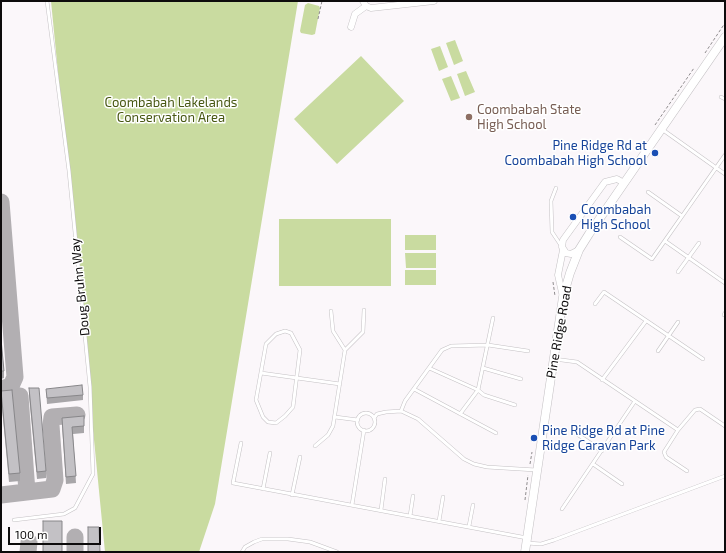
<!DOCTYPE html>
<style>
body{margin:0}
#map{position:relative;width:726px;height:553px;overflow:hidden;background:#fbf7fa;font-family:"Exo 2",sans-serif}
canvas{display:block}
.frame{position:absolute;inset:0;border:2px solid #0d0b0c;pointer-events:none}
.scale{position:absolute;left:8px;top:527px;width:93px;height:18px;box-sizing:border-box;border:2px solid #0d0b0c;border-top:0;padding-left:5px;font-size:12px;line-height:14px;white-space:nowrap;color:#0d0b0c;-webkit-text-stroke:3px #fff;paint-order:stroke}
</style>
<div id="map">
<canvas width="726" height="553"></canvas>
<div class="frame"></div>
<div class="scale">100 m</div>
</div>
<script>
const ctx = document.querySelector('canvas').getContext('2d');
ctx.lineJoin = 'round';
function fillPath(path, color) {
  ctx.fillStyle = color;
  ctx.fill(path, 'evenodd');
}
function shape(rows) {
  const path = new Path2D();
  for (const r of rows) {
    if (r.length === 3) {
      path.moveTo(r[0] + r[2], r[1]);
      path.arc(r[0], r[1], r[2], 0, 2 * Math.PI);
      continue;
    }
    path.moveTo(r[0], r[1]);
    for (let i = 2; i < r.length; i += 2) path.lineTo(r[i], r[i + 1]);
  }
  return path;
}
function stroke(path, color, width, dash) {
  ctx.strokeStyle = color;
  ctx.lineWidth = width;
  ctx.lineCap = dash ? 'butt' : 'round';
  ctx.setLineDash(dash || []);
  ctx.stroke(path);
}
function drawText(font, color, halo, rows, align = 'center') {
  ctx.font = font + ' "Exo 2",sans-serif';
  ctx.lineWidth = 3;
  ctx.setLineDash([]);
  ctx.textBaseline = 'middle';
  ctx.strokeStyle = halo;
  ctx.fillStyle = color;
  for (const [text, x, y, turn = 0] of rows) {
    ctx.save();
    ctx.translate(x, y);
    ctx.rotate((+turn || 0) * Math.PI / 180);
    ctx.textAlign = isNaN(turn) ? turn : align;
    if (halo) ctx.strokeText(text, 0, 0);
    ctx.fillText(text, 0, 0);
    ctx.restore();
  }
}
fillPath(shape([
 [51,1,298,1,215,504,199,552,105,552],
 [308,3,319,6,320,8,315,34,312,35,301,33,300,31,305,5],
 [455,40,463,61,454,65,446,43],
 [440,46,448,67,439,71,431,49],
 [361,56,404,101,337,164,294,119],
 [466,71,475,92,465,96,457,74],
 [451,76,460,98,451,101,442,79],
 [279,219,391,219,391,286,279,286],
 [405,235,436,235,436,250,405,250],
 [405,253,436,253,436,268,406,268],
 [405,270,436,270,436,285,405,285]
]), '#c9dba0');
stroke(shape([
 [1,202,15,377,11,386,1,389],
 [20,396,27,492],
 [1,495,52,489,55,480,51,425,52,417,77,415],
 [75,537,75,552],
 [28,552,29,542]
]), '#b2afb2', 17);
const service = shape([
 [721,97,725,99],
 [663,130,725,174],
 [556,188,551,201,552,232,562,247],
 [648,192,682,216],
 [620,237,652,259,725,155],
 [665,241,725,283],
 [678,272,699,243],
 [595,304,604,292,703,359],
 [331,311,333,331,345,350],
 [724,315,725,313],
 [285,331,291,333,300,350,293,407,285,416,276,423,268,422,263,417,256,400,266,344,276,334,285,331],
 [658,351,678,322],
 [554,359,577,362,678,430],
 [429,368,478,390,484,395,515,405],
 [483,368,521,379],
 [261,373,340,384],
 [602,380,646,321],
 [414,389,496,433],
 [401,411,405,401,442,350,451,346,488,345,528,351],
 [366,422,9],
 [460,414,478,390,493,318],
 [335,417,358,420],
 [374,418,377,414,386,412,401,411,418,419,464,459,474,464,487,467,536,470],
 [577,434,602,451],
 [241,443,233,483,527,538],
 [315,446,328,435,333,426,345,350,363,332,364,310],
 [593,464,622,484],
 [687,471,666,457,664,452,678,430,695,410,700,409,725,426],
 [263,489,270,453],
 [292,495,300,457],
 [352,505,364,430],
 [562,509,635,401],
 [381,510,385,479],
 [410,516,413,496],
 [14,520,64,514,75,508,93,474,90,387,69,171,47,1],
 [439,521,443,497],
 [469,526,473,505],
 [527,543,541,544,554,540,725,476],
 [242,552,245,547,254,542,262,539,288,539,310,542,337,552]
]);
const minor = shape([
 [366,6,371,8,434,1],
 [351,27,355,14,366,6,363,1],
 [563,250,558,275,563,297],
 [579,250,571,254,566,253,562,247,563,240,605,182,617,179,624,183]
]);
const tertiary = shape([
 [525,552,563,297,570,273,579,250,589,234,725,37]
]);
stroke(service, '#c4c1c4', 4);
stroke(minor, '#c4c1c4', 7);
stroke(tertiary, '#c4c1c4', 9);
stroke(shape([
 [318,19,322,1],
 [705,53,725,23],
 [655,125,694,68],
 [553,282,555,296],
 [530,464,532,452],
 [525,500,528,475]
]), '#8f8c8e', 1, [3, 2]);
stroke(service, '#fff', 3);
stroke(minor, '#fff', 6);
stroke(tertiary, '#fff', 8);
fillPath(shape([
 [1,339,4,371,4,378,1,379],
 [29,388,46,471,46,478,37,479,29,396],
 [46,389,83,395,83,400,47,404],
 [1,391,20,473,20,481,9,482,1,398],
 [62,418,84,426,84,433,73,434,76,483,66,484,62,425]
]), '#a8a6a9');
const building = shape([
 [1,339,4,371,1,371,1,339],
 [82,385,83,395,47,398,46,389,82,385],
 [29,388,39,388,46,471,37,472,29,388],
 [12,390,20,473,9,474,1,391,12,390],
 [84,416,84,426,72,427,76,476,66,477,62,418,84,416],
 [43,521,62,521,62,552,43,552,43,521],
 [88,527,99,527,100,552,88,552,88,527]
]);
fillPath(building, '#c3c1c5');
stroke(building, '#88878a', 1);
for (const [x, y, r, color] of [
 [469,117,4,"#8d6e63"],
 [655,153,4,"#1a4fb4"],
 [573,217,4,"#1a4fb4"],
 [534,438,4,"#1a4fb4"]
]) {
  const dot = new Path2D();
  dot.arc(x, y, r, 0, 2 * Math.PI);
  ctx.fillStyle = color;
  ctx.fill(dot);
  stroke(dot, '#fff', 1.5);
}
drawText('13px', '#485813', '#fff', [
 ["Coombabah Lakelands",171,103],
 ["Conservation Area",171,118]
]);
drawText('13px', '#785e54', '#fff', [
 ["Coombabah State",477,110],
 ["High School",477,125]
], 'left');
drawText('13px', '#164399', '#fff', [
 ["Pine Ridge Rd at",647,146,"right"],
 ["Coombabah High School",647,161,"right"],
 ["Coombabah",581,210],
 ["High School",581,225],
 ["Pine Ridge Rd at Pine",542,431],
 ["Ridge Caravan Park",542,446]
], 'left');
drawText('13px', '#0d0b0c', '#fff', [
 ["Doug Bruhn Way",80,287,-96],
 ["Pine Ridge Road",559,332,-80]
]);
</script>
